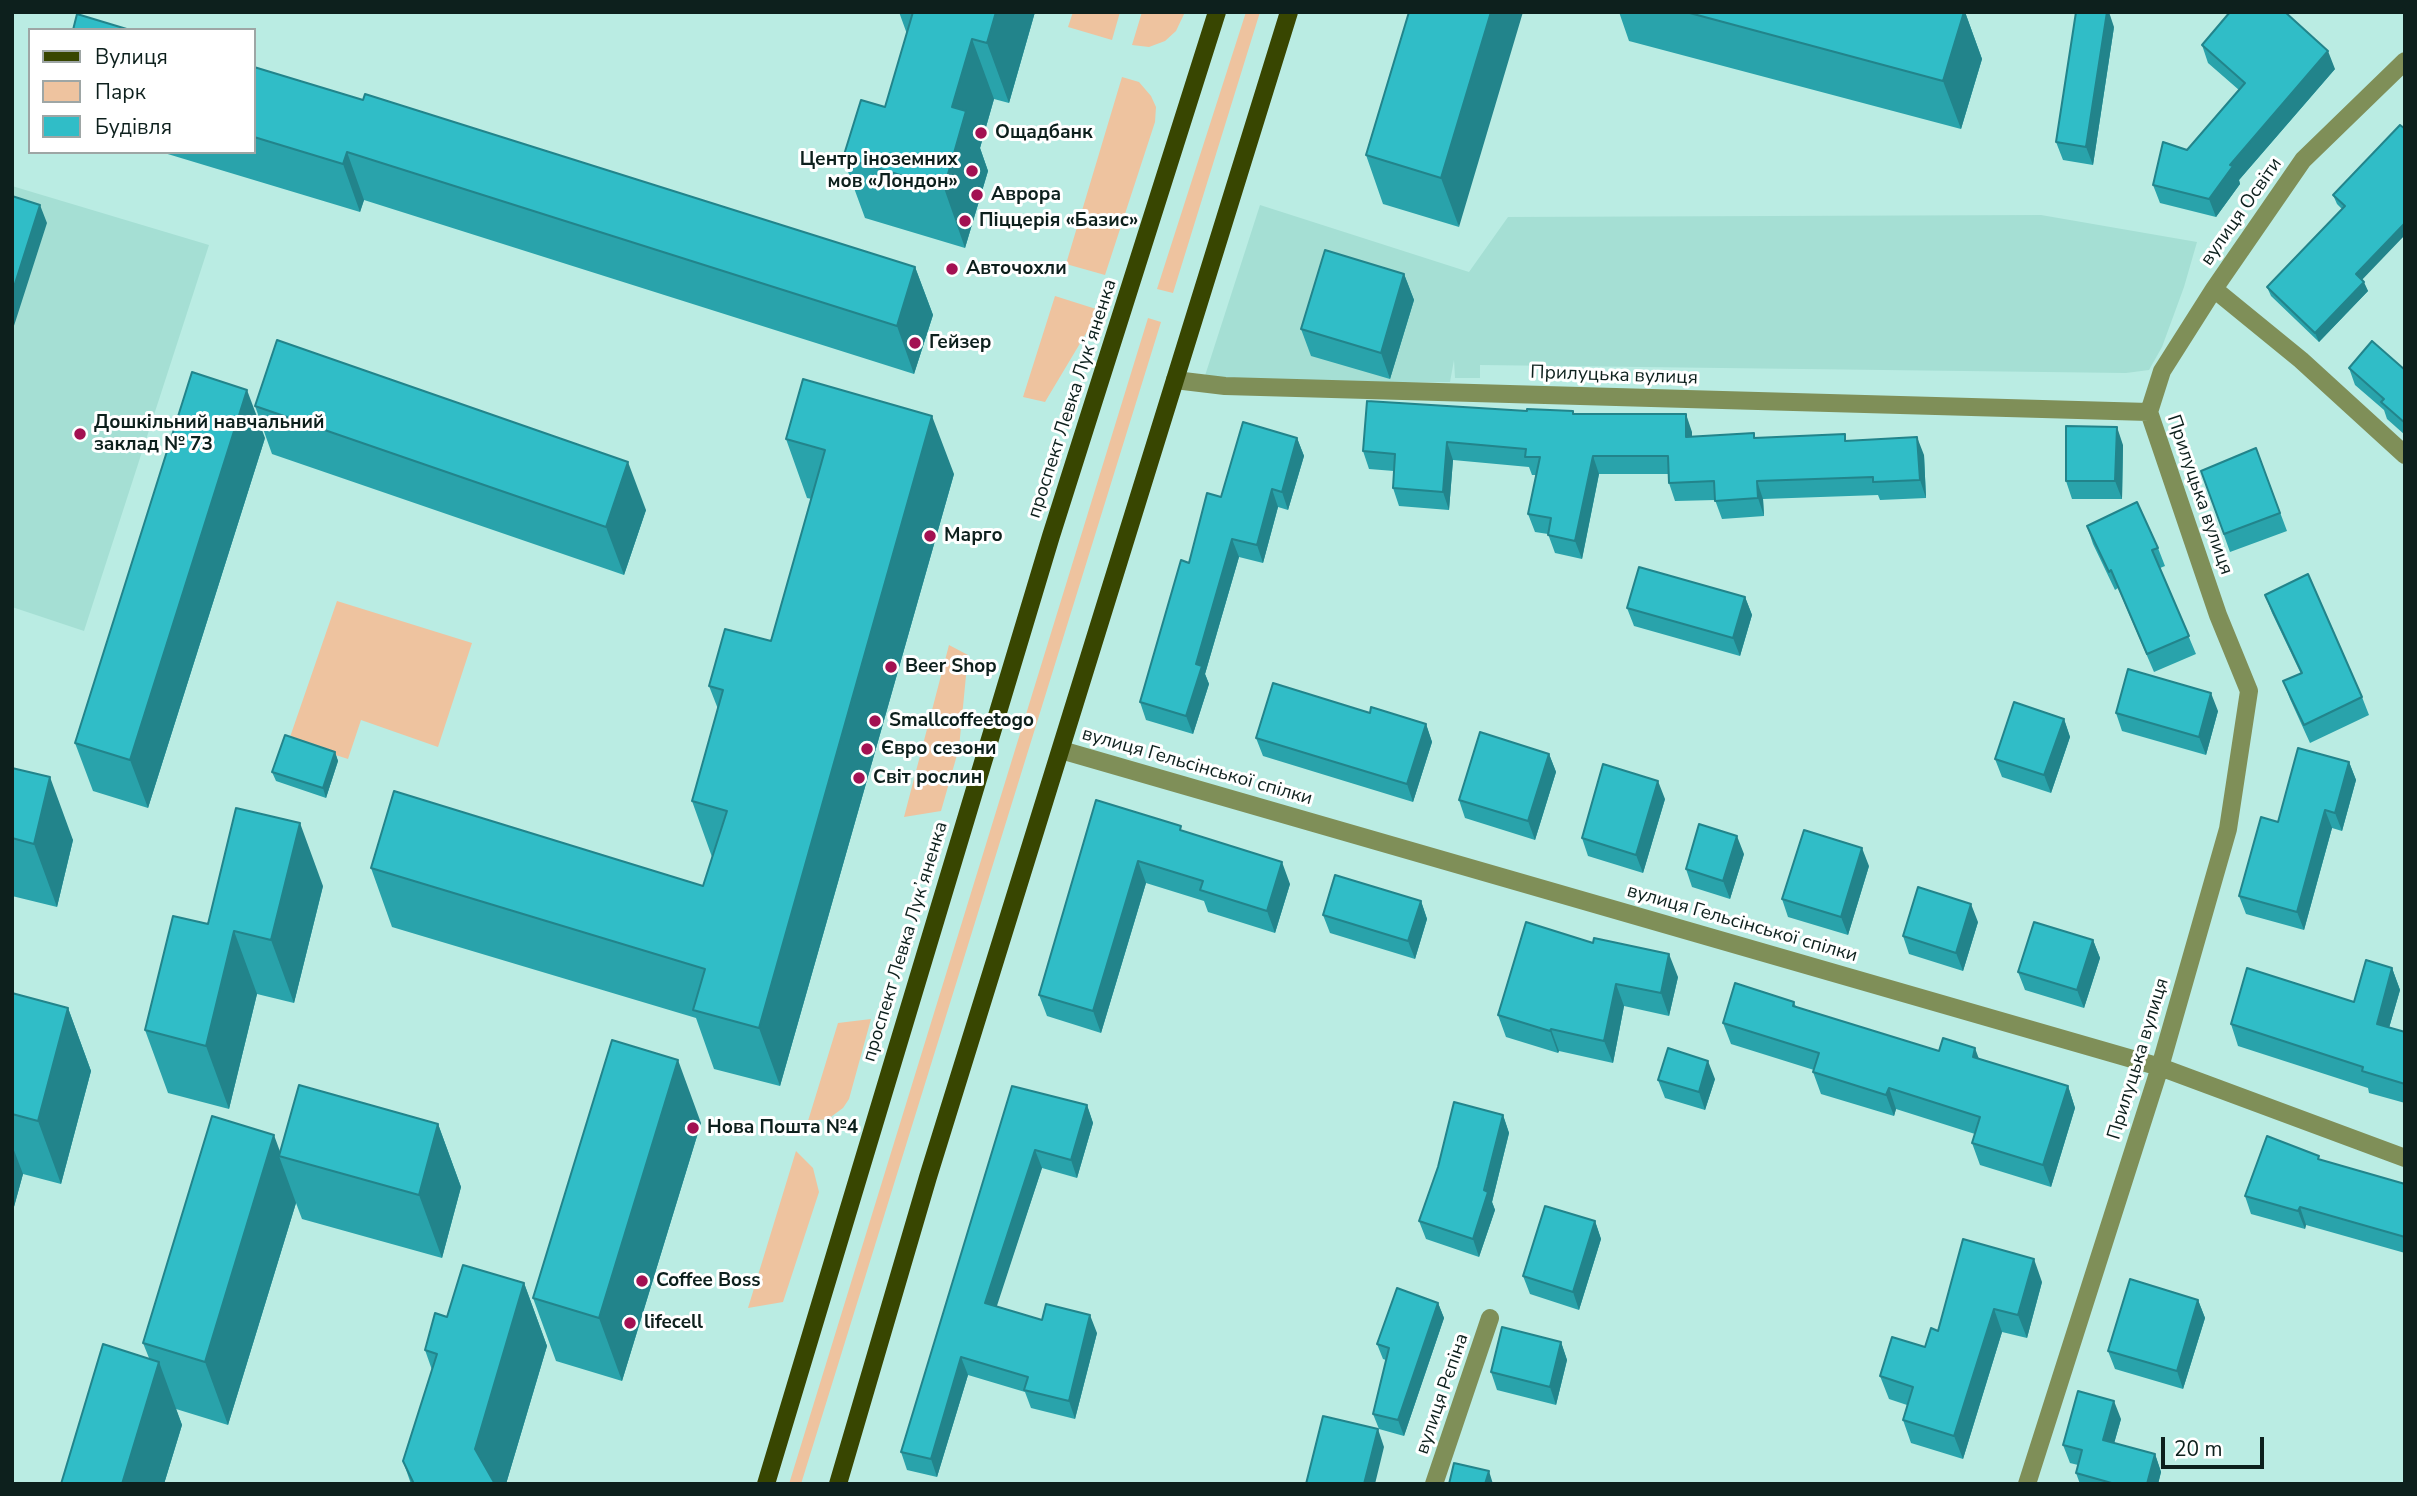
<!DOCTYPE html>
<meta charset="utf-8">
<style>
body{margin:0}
#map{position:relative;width:2417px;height:1496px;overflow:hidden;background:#baece3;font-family:"Nunito Sans",sans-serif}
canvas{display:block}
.frame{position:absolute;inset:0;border:14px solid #0d201d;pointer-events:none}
.legend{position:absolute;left:28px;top:28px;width:228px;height:126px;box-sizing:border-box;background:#fff;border:2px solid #9ea6a5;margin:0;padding:9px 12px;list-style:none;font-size:21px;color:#0d201d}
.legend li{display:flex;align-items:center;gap:14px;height:35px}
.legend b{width:35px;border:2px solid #9ea6a5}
.scale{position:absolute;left:2161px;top:1437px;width:103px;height:32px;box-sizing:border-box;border:4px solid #0d201d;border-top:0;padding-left:9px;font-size:21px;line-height:24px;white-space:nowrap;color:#0d201d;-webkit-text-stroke:5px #fff;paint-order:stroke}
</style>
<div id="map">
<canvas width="2417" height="1496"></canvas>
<div class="frame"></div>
<ul class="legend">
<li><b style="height:9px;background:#384601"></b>Вулиця</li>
<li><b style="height:19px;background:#eec39f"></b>Парк</li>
<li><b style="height:19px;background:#30bdc7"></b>Будівля</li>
</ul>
<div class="scale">20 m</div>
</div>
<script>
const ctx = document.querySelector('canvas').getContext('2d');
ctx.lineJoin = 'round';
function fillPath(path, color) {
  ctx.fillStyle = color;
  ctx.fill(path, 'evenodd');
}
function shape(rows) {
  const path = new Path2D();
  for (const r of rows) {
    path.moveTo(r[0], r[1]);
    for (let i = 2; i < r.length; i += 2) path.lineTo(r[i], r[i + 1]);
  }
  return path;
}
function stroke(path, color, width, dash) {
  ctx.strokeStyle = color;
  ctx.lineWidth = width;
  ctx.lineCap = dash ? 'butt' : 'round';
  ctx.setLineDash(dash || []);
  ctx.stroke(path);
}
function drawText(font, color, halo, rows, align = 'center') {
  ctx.font = font + ' "Nunito Sans",sans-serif';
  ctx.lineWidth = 6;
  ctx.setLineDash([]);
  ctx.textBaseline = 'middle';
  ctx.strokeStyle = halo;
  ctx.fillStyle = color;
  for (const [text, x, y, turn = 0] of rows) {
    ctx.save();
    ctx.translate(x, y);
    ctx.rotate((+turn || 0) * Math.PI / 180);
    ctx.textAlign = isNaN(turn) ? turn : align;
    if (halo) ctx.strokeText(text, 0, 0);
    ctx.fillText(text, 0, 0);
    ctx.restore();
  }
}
fillPath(shape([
 [12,186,209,245,84,631,12,607],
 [1260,205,1469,272,1508,217,2041,215,2197,242,2184,287,2162,347,2149,370,2126,373,1480,365,1480,378,1455,378,1454,360,1450,382,1202,385]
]), '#a5dfd4');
fillPath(shape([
 [1073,12,1120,12,1112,40,1068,27],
 [1142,12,1185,12,1176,31,1165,41,1149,47,1132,45],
 [1246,12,1260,12,1173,293,1157,289],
 [1122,77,1139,82,1151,96,1156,107,1155,122,1105,275,1066,264],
 [1055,296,1096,309,1091,325,1045,402,1023,397],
 [1148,318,1161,322,801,1484,789,1484],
 [337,601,472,643,438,747,361,720,348,759,289,740],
 [949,645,968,655,959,748,941,811,904,817],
 [871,1019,849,1099,843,1108,828,1119,808,1121,838,1023],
 [796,1151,813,1168,819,1192,783,1302,748,1308]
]), '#eec39f');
stroke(shape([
 [2214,289,2301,360,2405,455],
 [1175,380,1225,386,2149,412,2218,615,2249,691,2228,829,2160,1067,2027,1484],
 [2149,412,2162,371,2214,289,2303,160,2405,61],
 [1061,750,2160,1067,2405,1158],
 [1434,1484,1490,1318]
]), '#7f8f58', 18);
stroke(shape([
 [766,1484,1051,536,1217,12],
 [838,1484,928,1177,1289,12]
]), '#384601', 18);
fillPath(shape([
 [899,12,1035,12,1009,103,994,99,980,148,988,171,965,248,865,218,843,158,885,107,907,34],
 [1409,12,1459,227,1383,204,1366,155],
 [1619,12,1965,12,1982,59,1961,129,1629,41],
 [2114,27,2093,165,2063,160,2056,142],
 [2202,45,2335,69,2239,180,2240,184,2216,217,2160,203,2153,185,2187,150,2239,90,2208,63],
 [254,67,915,267,933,315,914,374,364,200,360,212,161,152,254,152],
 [2404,128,2362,280,2368,291,2319,342,2271,296,2267,287,2342,209,2337,204,2333,195],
 [1404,274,1414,300,1390,379,1311,356,1301,329],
 [2349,368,2405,370,2405,435,2387,419,2384,410,2355,385],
 [255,406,646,510,624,575,272,454],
 [1527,411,1573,411,1574,414,1692,432,1692,437,1847,441,1924,455,1926,498,1880,500,1878,495,1763,499,1764,516,1722,519,1715,500,1675,501,1669,483,1669,474,1599,474,1582,559,1555,553,1548,534,1535,532,1528,514,1536,475,1532,475,1529,467,1453,460,1449,510,1399,506,1393,488,1394,471,1369,469,1363,451],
 [265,438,148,808,93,791,75,743],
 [1297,438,1304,456,1288,510,1278,507,1263,563,1239,557,1205,674,1209,684,1193,734,1146,720,1140,702,1189,563,1221,497],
 [786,439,954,474,780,1086,714,1069,696,1018,392,927,371,868,703,886,712,857,692,801,718,709,709,686,771,641,812,499,807,498],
 [2123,445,2122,499,2072,499,2066,481],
 [2256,448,2287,531,2230,552,2201,471],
 [2087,526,2158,548,2165,566,2160,568,2196,654,2154,672,2118,588,2115,590,2093,544],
 [2265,595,2362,697,2369,715,2310,743,2290,699,2283,681,2301,674,2272,613],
 [1745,597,1752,615,1740,656,1634,626,1627,608],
 [2218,711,2206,755,2122,731,2116,713],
 [1370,713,1426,724,1432,742,1413,802,1263,756,1256,738],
 [2064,719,2070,737,2051,793,2002,777,1995,759],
 [335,752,338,761,326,798,276,781,272,772],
 [1549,754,1556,772,1535,840,1465,818,1459,800],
 [2349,762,2356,780,2342,831,2332,828,2304,930,2246,914,2239,896,2278,822],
 [12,768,73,840,57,907,12,896],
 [1665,799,1643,873,1588,856,1582,838],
 [1096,800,1183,831,1290,884,1275,933,1208,912,1204,901,1146,883,1101,1033,1047,1016,1039,995],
 [1744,854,1730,899,1692,887,1686,869],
 [1869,866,1848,935,1788,917,1782,899],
 [323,886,294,1003,257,994,229,1109,168,1093,145,1030,208,924],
 [1421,901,1427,919,1415,959,1330,933,1323,915],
 [1526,922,1678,977,1669,1016,1624,1006,1613,1063,1559,1051,1558,1053,1506,1037,1498,1015],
 [1978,922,1963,971,1909,954,1903,936],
 [2093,940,2100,958,2084,1008,2025,990,2018,972],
 [2392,968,2400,990,2389,1028,2405,1032,2405,1103,2369,1093,2368,1088,2238,1046,2231,1024,2354,1002],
 [12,993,68,1008,91,1071,61,1184,23,1174,12,1214],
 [1794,1002,1796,1007,1939,1051,1979,1059,2068,1086,2075,1108,2051,1187,1980,1165,1972,1143,1975,1134,1896,1109,1894,1116,1821,1094,1813,1072,1814,1070,1731,1044,1723,1023],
 [1715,1079,1705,1110,1665,1098,1658,1080],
 [1012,1086,1087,1105,1093,1123,1077,1178,1042,1168,996,1306,1042,1320,1097,1333,1075,1419,1031,1408,1025,1392,968,1375,937,1477,907,1470,901,1452],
 [1503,1115,1509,1133,1492,1202,1495,1210,1479,1257,1426,1239,1419,1221],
 [701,1123,622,1381,556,1361,533,1298],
 [438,1124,461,1187,442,1258,302,1219,296,1203,228,1425,176,1409,182,1425,164,1484,61,1484,149,1358,143,1343,280,1151],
 [2320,1160,2405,1184,2405,1253,2306,1225,2305,1229,2251,1214,2245,1196],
 [1595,1221,1601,1239,1579,1310,1530,1294,1523,1276],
 [2042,1282,2027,1338,2002,1332,1963,1459,1911,1443,1903,1420,1907,1405,1889,1399,1880,1376,1925,1347,1938,1331],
 [524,1283,547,1346,506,1484,411,1484,403,1461,432,1370,425,1350,447,1317],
 [2198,1300,2205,1318,2183,1389,2115,1369,2108,1351],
 [1438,1303,1444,1318,1404,1436,1379,1429,1373,1414,1386,1360,1383,1359,1377,1344],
 [1561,1342,1567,1360,1556,1405,1497,1390,1491,1372],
 [2121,1419,2114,1443,2155,1454,2161,1472,2158,1484,2080,1484,2076,1473,2078,1465,2070,1463,2063,1445]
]), '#29a3ab');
fillPath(shape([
 [996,12,1035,12,1009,103,987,43],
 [1491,12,1523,12,1459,227,1441,178],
 [1964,12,1965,12,1982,59,1961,129,1943,81],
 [2107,12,2109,12,2114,27,2093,165,2086,147],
 [972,39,994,99,980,148,988,171,965,248,944,188,952,107],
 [2328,51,2335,69,2239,180,2240,184,2216,217,2209,199,2230,165],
 [347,152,364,200,360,212,343,164],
 [40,205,47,223,12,332,12,293],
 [2405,223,2405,235,2359,283,2356,274],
 [915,267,933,315,914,374,897,326],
 [1404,274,1414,300,1390,379,1381,353],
 [2364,282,2368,291,2319,342,2315,333],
 [247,390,265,438,148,808,130,760],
 [1686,414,1692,432,1692,455,1686,437],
 [932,416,954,474,780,1086,759,1028],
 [2117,427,2123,445,2122,499,2115,481],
 [1917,437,1924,455,1926,498,1920,480],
 [1297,438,1304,456,1288,510,1282,492],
 [1447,442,1453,460,1449,510,1443,492],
 [1593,456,1599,474,1582,559,1575,541],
 [628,462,646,510,624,575,606,527],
 [1757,481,1763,499,1764,516,1758,498],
 [1272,489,1278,507,1263,563,1257,545],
 [1232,539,1239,557,1205,674,1209,684,1193,734,1186,716,1196,664],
 [1745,597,1752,615,1740,656,1733,638],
 [2211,693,2218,711,2206,755,2199,737],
 [2064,719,2070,737,2051,793,2044,775],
 [1426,724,1432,742,1413,802,1407,784],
 [335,752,338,761,326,798,323,788],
 [1549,754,1556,772,1535,840,1528,821],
 [2349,762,2356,780,2342,831,2335,813],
 [50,777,73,840,57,907,34,844],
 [1658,781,1665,799,1643,873,1636,855],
 [2325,810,2332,828,2304,930,2297,912],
 [300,823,323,886,294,1003,271,940],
 [1737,836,1744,854,1730,899,1723,881],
 [1862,848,1869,866,1848,935,1841,917],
 [1138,861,1146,883,1101,1033,1093,1011],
 [1282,862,1290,884,1275,933,1267,911],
 [1421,901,1427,919,1415,959,1408,941],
 [1971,904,1978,922,1963,971,1956,953],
 [234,931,257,994,229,1109,206,1046],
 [2093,940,2100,958,2084,1008,2077,990],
 [1669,954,1678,977,1669,1016,1661,993],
 [2392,968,2400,990,2384,1045,2377,1024],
 [1616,984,1624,1006,1613,1063,1604,1041],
 [68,1008,91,1071,61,1184,38,1121],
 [1551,1029,1559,1051,1558,1053,1550,1031],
 [1975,1048,1983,1070,1973,1057],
 [678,1060,701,1123,622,1381,599,1318],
 [1708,1061,1715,1079,1705,1110,1699,1092],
 [2068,1086,2075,1108,2051,1187,2043,1165],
 [1889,1088,1896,1109,1894,1116,1886,1095],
 [1087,1105,1093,1123,1077,1178,1071,1160],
 [1503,1115,1509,1133,1492,1202,1495,1210,1479,1257,1473,1239],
 [438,1124,461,1187,442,1258,419,1195],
 [274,1135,282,1157,279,1156,296,1203,228,1425,205,1362],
 [12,1145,23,1174,12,1214],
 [1035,1150,1042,1168,992,1321,985,1303],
 [2300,1207,2306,1225,2305,1229,2298,1211],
 [1595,1221,1601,1239,1579,1310,1573,1292],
 [2034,1259,2042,1282,2027,1338,2018,1315],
 [524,1283,547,1346,506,1484,488,1484,475,1449],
 [2198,1300,2205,1318,2183,1389,2177,1371],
 [1438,1303,1444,1318,1404,1436,1398,1420],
 [1994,1309,2002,1332,1963,1459,1954,1436],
 [1090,1315,1097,1333,1075,1419,1069,1401],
 [1561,1342,1567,1360,1556,1405,1550,1387],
 [961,1357,968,1375,937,1477,931,1459],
 [159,1362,182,1425,164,1484,122,1484],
 [2114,1401,2121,1419,2110,1458,2103,1440],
 [1378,1429,1384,1447,1375,1484,1364,1484],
 [2155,1454,2161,1472,2158,1484,2147,1484],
 [1489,1471,1493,1484,1485,1484]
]), '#22848b');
const building = shape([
 [913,12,996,12,987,43,972,39,952,107,966,111,944,188,843,158,861,100,885,107,913,12],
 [1409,12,1491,12,1441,178,1366,155,1409,12],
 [1686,12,1964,12,1943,81,1686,12],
 [2076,12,2107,12,2086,147,2056,142,2076,12],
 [2230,12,2285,12,2328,51,2230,165,2233,166,2209,199,2153,185,2163,142,2187,150,2245,83,2202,45,2230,12],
 [77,14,130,30,73,30,77,14],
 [254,67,363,100,365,94,915,267,897,326,347,152,343,164,254,137,254,67],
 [2400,125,2404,128,2405,128,2405,223,2356,274,2364,282,2315,333,2267,287,2345,206,2333,195,2400,125],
 [12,196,40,205,12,293,12,196],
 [1325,250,1404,274,1381,353,1301,329,1325,250],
 [277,340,628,462,606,527,255,406,277,340],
 [2372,341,2405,370,2405,423,2381,402,2384,399,2349,368,2372,341],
 [192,372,247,390,130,760,75,743,192,372],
 [803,379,932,416,759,1028,693,1010,705,969,371,868,394,791,703,886,727,811,692,801,723,690,709,686,725,629,771,641,825,450,786,439,803,379],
 [1367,401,1527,411,1527,409,1573,411,1573,414,1686,414,1686,437,1754,433,1754,438,1845,434,1845,441,1917,437,1920,480,1873,482,1873,477,1757,481,1758,498,1715,501,1714,481,1669,483,1668,456,1593,456,1575,541,1548,535,1551,518,1528,514,1540,457,1525,457,1526,449,1447,442,1443,492,1393,488,1395,454,1363,451,1367,401],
 [1243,422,1297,438,1282,492,1272,489,1257,545,1232,539,1196,664,1202,666,1186,716,1140,702,1181,560,1189,563,1207,493,1221,497,1243,422],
 [2066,426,2117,427,2115,481,2066,481,2066,426],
 [2256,448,2280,513,2224,534,2201,471,2256,448],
 [2137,502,2158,548,2152,550,2189,636,2147,654,2111,570,2109,572,2087,526,2137,502],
 [1639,567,1745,597,1733,638,1627,608,1639,567],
 [2308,574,2362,697,2304,725,2283,681,2302,673,2265,595,2308,574],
 [2128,669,2211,693,2199,737,2116,713,2128,669],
 [1273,683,1370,713,1371,707,1426,724,1407,784,1256,738,1273,683],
 [2014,702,2064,719,2044,775,1995,759,2014,702],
 [1480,732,1549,754,1528,821,1459,800,1480,732],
 [285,735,335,752,323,788,272,772,285,735],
 [2298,748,2349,762,2335,813,2325,810,2297,912,2239,896,2261,817,2278,822,2298,748],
 [1603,764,1658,781,1636,855,1582,838,1603,764],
 [12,768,50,777,34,844,12,838,12,768],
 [1096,800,1181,826,1180,830,1282,862,1267,911,1200,890,1203,881,1138,861,1093,1011,1039,995,1096,800],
 [236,808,300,823,271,940,234,931,206,1046,145,1030,173,916,208,924,236,808],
 [1699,824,1737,836,1723,881,1686,869,1699,824],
 [1804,830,1862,848,1841,917,1782,899,1804,830],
 [1335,875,1421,901,1408,941,1323,915,1335,875],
 [1918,887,1971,904,1956,953,1903,936,1918,887],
 [1526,922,1593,943,1594,938,1669,954,1661,993,1616,984,1604,1041,1551,1029,1550,1031,1498,1015,1526,922],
 [2034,922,2093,940,2077,990,2018,972,2034,922],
 [2366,960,2392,968,2377,1024,2405,1032,2405,1084,2362,1071,2363,1067,2231,1024,2247,968,2354,1002,2366,960],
 [1735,983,1794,1002,1793,1006,1939,1051,1943,1038,1975,1048,1973,1057,2068,1086,2043,1165,1972,1143,1980,1117,1889,1088,1886,1095,1813,1072,1819,1053,1723,1023,1735,983],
 [12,993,68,1008,38,1121,12,1114,12,993],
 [612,1040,678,1060,599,1318,533,1298,612,1040],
 [1668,1048,1708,1061,1699,1092,1658,1080,1668,1048],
 [299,1085,438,1124,419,1195,279,1156,299,1085],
 [1012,1086,1087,1105,1071,1160,1035,1150,985,1303,1042,1320,1046,1304,1090,1315,1069,1401,1024,1390,1028,1377,961,1357,931,1459,901,1452,1012,1086],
 [1454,1102,1503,1115,1484,1190,1488,1192,1473,1239,1419,1221,1438,1167,1454,1102],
 [212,1116,274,1135,205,1362,143,1343,212,1116],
 [2267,1136,2319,1156,2318,1159,2405,1184,2405,1237,2300,1207,2298,1211,2245,1196,2267,1136],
 [1545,1206,1595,1221,1573,1292,1523,1276,1545,1206],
 [1963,1239,2034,1259,2018,1315,1994,1309,1954,1436,1903,1420,1913,1387,1880,1376,1892,1337,1925,1347,1931,1328,1938,1331,1963,1239],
 [463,1265,524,1283,475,1449,495,1484,414,1484,403,1461,437,1354,425,1350,435,1313,447,1317,463,1265],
 [2130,1279,2198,1300,2177,1371,2108,1351,2130,1279],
 [1397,1288,1438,1303,1398,1420,1373,1414,1389,1348,1377,1344,1397,1288],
 [1502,1327,1561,1342,1550,1387,1491,1372,1502,1327],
 [103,1344,159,1362,122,1484,61,1484,103,1344],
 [2078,1391,2114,1401,2103,1440,2155,1454,2147,1484,2115,1484,2076,1473,2082,1450,2063,1445,2078,1391],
 [1323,1416,1378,1429,1364,1484,1306,1484,1323,1416],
 [1454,1463,1489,1471,1485,1484,1449,1484,1454,1463]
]);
fillPath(building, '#30bdc7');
stroke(building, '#22848b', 2);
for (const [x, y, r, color] of [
 [981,133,7,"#a31152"],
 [972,171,7,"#a31152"],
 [977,195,7,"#a31152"],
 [965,221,7,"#a31152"],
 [952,269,7,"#a31152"],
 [915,343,7,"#a31152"],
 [80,434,7,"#a31152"],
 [930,536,7,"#a31152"],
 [891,667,7,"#a31152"],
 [875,721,7,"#a31152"],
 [867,749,7,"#a31152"],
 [859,778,7,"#a31152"],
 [693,1128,7,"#a31152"],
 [642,1281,7,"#a31152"],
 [630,1323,7,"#a31152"]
]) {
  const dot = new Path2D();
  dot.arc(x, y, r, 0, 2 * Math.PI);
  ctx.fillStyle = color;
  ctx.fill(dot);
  stroke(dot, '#fff', 2.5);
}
drawText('bold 19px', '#0d201d', '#fff', [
 ["Ощадбанк",995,133],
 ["Центр іноземних",958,160,"right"],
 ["мов «Лондон»",958,182,"right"],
 ["Аврора",991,195],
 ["Піццерія «Базис»",979,221],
 ["Авточохли",966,269],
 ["Гейзер",929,343],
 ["Дошкільний навчальний",94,423],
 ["заклад № 73",94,445],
 ["Марго",944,536],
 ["Beer Shop",905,667],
 ["Smallcoffeetogo",889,721],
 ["Євро сезони",881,749],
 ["Світ рослин",873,778],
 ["Нова Пошта №4",707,1128],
 ["Coffee Boss",656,1281],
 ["lifecell",644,1323]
], 'left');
drawText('19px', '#0d201d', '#fff', [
 ["вулиця Освіти",2242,212,-55],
 ["Прилуцька вулиця",1614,376,2],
 ["проспект Левка Лукʼяненка",1073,399,-72],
 ["Прилуцька вулиця",2199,495,71],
 ["вулиця Гельсінської спілки",1197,767,16],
 ["вулиця Гельсінської спілки",1742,924,16],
 ["проспект Левка Лукʼяненка",906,942,-73],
 ["Прилуцька вулиця",2139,1059,-73],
 ["вулиця Рєпіна",1443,1394,-71]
]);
</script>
